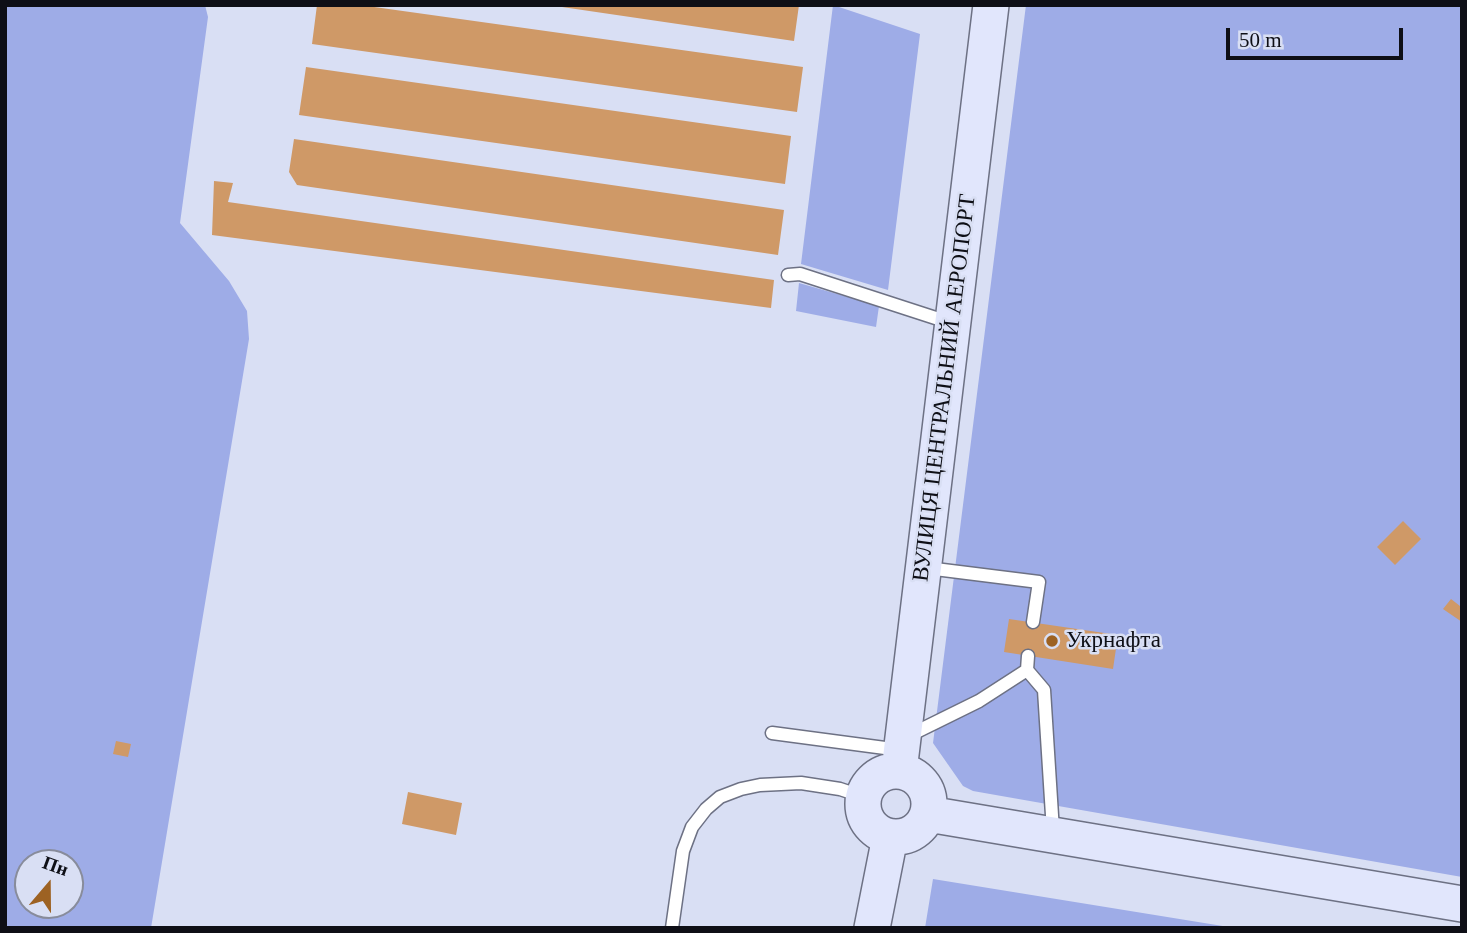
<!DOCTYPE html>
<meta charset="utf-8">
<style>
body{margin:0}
#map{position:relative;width:1467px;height:933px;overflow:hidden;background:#d9dff4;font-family:Georgia,serif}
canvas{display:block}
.frame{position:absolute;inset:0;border:7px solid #0e0f16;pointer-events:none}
.north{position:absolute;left:14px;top:849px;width:70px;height:70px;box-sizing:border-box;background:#d9dff4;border:2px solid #888c9b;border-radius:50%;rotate:20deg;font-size:19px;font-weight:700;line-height:28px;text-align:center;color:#0e0f16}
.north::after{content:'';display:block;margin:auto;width:24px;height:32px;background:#9d6223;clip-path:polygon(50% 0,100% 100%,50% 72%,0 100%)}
.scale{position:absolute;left:1226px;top:28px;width:177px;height:32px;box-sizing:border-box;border:4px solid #0e0f16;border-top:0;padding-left:9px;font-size:21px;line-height:24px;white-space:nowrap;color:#0e0f16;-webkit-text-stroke:5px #d9dff4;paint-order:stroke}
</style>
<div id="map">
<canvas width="1467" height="933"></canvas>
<div class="frame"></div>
<div class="north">Пн</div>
<div class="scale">50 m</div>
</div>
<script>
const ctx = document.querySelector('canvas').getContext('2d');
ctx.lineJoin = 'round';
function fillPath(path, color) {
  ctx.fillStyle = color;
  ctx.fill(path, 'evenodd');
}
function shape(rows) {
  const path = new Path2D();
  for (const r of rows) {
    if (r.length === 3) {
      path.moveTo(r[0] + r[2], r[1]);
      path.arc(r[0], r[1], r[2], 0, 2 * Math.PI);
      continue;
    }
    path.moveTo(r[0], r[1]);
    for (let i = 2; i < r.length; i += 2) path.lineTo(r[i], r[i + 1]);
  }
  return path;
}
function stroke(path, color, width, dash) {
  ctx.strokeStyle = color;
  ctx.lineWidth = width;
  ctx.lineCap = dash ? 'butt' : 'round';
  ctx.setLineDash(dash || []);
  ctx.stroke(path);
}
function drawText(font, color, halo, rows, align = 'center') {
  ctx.font = font + ' Georgia,serif';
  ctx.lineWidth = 5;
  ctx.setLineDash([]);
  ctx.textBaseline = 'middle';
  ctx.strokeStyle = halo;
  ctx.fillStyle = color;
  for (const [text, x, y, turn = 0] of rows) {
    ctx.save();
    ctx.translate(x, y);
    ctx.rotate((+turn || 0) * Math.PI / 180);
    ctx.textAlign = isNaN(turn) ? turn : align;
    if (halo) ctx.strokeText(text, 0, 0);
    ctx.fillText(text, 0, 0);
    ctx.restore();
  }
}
fillPath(shape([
 [5,5,205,5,208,17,180,223,229,281,247,311,249,339,151,928,9,928,5,923],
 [28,863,70,863,70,905,28,905],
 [833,5,920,34,888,290,801,264],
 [1026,5,1462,5,1462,877,973,791,963,786,933,743],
 [799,283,879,306,876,327,796,311],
 [933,879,1235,928,925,928]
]), '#9eace7');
fillPath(shape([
 [317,5,360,5,803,67,797,112,312,44],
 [562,5,799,5,794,41,562,7],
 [306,67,791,136,785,184,299,115],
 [294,139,784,210,778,255,297,185,289,172],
 [214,181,233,183,228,202,774,280,771,308,212,235],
 [1403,521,1421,539,1395,565,1377,547],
 [1451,599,1460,606,1462,603,1462,622,1443,609],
 [1009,619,1118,635,1113,669,1004,652],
 [116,741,131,744,128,757,113,754],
 [408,792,462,803,456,835,402,824]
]), '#cf9967');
const lane = shape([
 [788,275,800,274,951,323],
 [927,568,1039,582,1033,622],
 [1028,656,1027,670,1044,690,1053,831],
 [772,733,900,750],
 [908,736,979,701,1027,670],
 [672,928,683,851,692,827,706,809,720,797,741,789,760,785,801,783,840,789,864,797]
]);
const secondary = shape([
 [896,804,33],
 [899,771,991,5],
 [928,814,1462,904],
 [872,928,890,837]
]);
stroke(lane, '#6d7184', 15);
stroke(secondary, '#6d7184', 38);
stroke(lane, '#fff', 12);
stroke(secondary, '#e1e6fc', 35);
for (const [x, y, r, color] of [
 [1052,641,7,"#9d6223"]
]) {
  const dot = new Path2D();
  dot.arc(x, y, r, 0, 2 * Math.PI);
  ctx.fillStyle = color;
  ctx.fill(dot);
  stroke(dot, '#d9dff4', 2.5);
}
drawText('23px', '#0e0f16', '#d9dff4', [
 ["ВУЛИЦЯ ЦЕНТРАЛЬНИЙ АЕРОПОРТ",945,388,-83]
]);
drawText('23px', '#0e0f16', '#d9dff4', [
 ["Укрнафта",1066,641]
], 'left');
</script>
